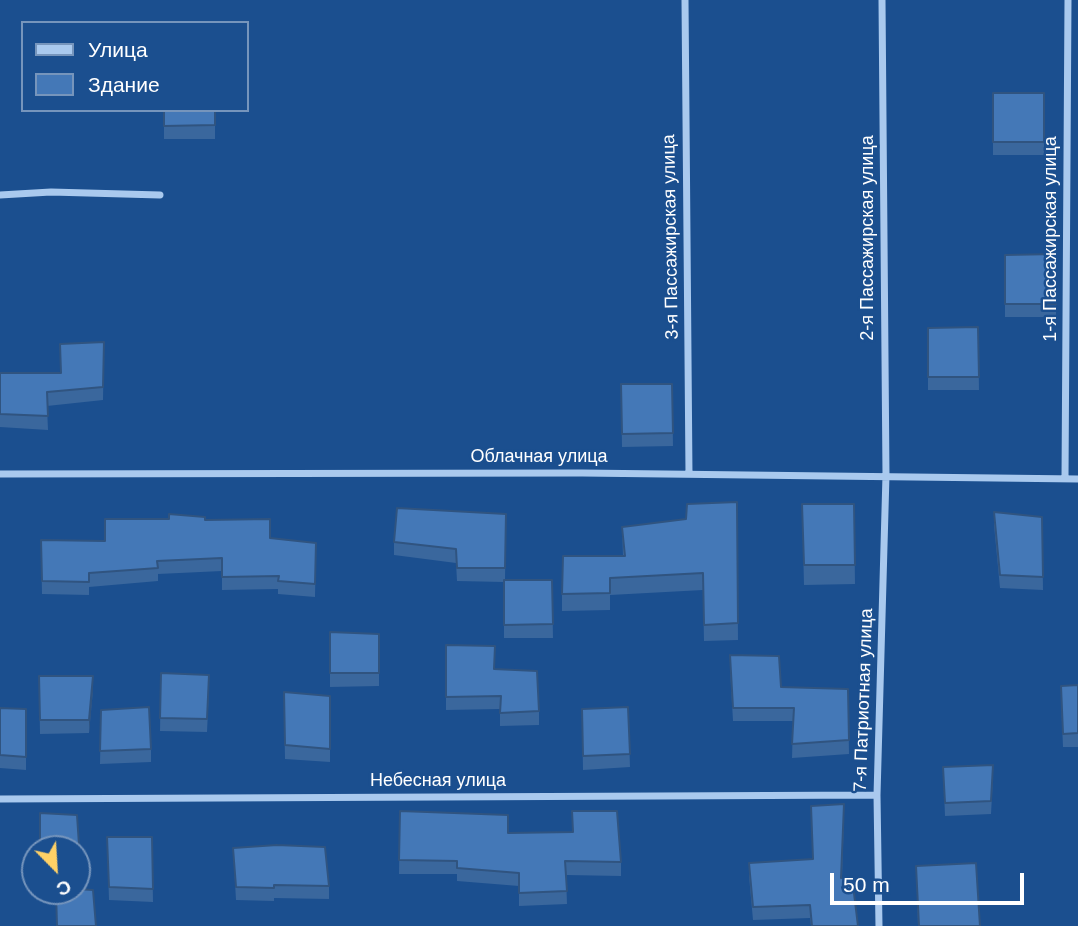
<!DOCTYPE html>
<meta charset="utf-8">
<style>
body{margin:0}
#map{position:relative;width:1078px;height:926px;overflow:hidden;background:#1b4f8f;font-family:Helvetica,sans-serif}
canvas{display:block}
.legend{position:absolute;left:21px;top:21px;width:228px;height:91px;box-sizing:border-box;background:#1b4f8f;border:2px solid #7695bc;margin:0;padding:9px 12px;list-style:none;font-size:21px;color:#fff}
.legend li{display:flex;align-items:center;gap:14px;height:35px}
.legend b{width:35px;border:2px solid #7695bc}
.north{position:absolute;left:21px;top:835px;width:70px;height:70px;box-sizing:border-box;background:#1b4f8f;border:2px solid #7695bc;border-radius:50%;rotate:156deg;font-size:19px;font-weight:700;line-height:28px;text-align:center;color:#fff}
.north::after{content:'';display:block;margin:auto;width:24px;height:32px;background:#ffd166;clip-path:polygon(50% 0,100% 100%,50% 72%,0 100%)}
.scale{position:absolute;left:830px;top:873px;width:194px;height:32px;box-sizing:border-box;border:4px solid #fff;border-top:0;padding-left:9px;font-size:21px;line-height:24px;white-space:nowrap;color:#fff;-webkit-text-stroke:5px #1b4f8f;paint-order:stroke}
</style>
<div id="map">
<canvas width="1078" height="926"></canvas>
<ul class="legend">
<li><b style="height:9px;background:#a9c9ee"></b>Улица</li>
<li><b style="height:19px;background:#4478b7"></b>Здание</li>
</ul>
<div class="north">С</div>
<div class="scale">50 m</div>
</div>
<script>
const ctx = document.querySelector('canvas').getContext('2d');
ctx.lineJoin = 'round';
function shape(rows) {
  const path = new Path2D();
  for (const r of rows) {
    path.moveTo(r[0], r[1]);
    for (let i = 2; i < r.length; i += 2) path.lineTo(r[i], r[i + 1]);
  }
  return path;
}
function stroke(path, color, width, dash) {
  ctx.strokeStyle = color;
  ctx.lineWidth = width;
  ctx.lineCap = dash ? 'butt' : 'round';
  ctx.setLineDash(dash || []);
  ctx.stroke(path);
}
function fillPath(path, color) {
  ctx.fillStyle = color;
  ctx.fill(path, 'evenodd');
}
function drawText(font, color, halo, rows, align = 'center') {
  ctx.font = font + ' Helvetica,sans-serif';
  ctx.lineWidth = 5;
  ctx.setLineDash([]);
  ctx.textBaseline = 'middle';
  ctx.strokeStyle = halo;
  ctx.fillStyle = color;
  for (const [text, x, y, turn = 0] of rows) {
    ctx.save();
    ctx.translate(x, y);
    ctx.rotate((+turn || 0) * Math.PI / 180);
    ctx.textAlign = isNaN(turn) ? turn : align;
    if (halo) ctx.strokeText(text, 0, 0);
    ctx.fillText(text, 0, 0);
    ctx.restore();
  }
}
stroke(shape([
 [685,0,689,474],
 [0,195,51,192,160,195],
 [0,474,582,473,1078,479],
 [1065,478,1068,0],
 [0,799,877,795],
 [879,926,877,795,886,475,882,0]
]), '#a9c9ee', 7);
fillPath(shape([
 [993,93,1044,93,1044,155,993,155],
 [164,110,215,110,215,139,164,139],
 [1056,254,1056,317,1005,317,1005,255],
 [978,327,979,390,928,390,928,328],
 [104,342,103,400,47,406,48,430,0,427,0,373,61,373,60,344],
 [621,384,672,384,673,446,622,447],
 [737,502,738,640,704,641,703,590,610,595,610,610,562,611,562,594,623,556,622,527,686,519],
 [802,504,854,504,855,584,804,585],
 [994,512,1042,517,1043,590,1000,588,994,525],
 [506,514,505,580,552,580,553,638,504,638,504,582,457,581,456,563,394,555,394,542],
 [205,520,270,538,316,543,315,597,278,594,278,589,222,590,222,571,158,574,158,581,89,587,89,595,42,594,41,540,105,541],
 [330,632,379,634,379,686,330,687],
 [446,645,494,669,539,711,539,725,500,726,500,709,446,710],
 [730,668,781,687,848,689,849,754,792,758,793,721,733,721],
 [161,673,209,689,207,732,160,731],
 [39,676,93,690,89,733,40,734],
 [1078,685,1078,747,1063,747,1061,699],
 [330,696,330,762,285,759,284,705],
 [628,707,630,767,583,770,582,709],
 [0,708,26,709,26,770,0,768],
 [101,710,151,749,151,762,100,764],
 [943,767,993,778,991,814,945,816],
 [400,811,508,833,572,832,572,811,621,862,621,876,566,875,567,904,519,906,519,886,457,881,457,874,399,874],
 [40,813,79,845,79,858,77,858,77,849,40,849],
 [844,817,842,878,858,926,811,926,810,918,753,920,749,876,749,863,812,859],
 [107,837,152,837,153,902,109,900],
 [233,848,329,886,329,899,274,898,274,901,236,900],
 [916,866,980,926,918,926]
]), '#3a679d');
fillPath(shape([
 [93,676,93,690,89,733,89,720]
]), '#305480');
const building = shape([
 [993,93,1044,93,1044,142,993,142,993,93],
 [164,110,215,110,215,125,164,126,164,110],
 [1056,254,1056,304,1005,304,1005,255,1056,254],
 [978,327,979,377,928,377,928,328,978,327],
 [104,342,103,387,47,392,48,416,0,414,0,373,61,373,60,344,104,342],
 [621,384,672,384,673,433,622,434,621,384],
 [737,502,738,623,704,625,703,573,610,578,610,593,562,594,563,556,625,556,622,527,686,519,687,504,737,502],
 [802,504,854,504,855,565,804,565,802,504],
 [397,508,506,514,505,568,457,568,456,549,394,542,397,508],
 [994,512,1042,517,1043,577,1000,575,994,512],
 [169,514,205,517,205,520,270,519,270,538,316,543,315,584,278,581,279,576,222,577,222,558,157,561,158,568,89,573,89,582,42,581,41,540,105,541,105,519,169,519,169,514],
 [504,580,552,580,553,624,504,625,504,580],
 [330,632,379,634,379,673,330,673,330,632],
 [446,645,495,646,494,669,537,671,539,711,500,713,501,696,446,697,446,645],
 [730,655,779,656,781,687,848,689,849,740,792,744,794,708,733,708,730,655],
 [161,673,209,675,207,719,160,718,161,673],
 [39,676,93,676,89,720,40,720,39,676],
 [1078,685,1078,733,1063,734,1061,686,1078,685],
 [284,692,330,696,330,749,285,745,284,692],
 [149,707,151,749,100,751,101,710,149,707],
 [628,707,630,754,583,756,582,709,628,707],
 [0,708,26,709,26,757,0,755,0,708],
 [993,765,991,801,945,803,943,767,993,765],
 [844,804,841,878,852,877,858,926,812,926,810,905,753,907,749,863,813,859,811,806,844,804],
 [400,811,508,815,508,833,573,832,572,811,617,811,621,862,565,861,567,891,519,893,519,873,457,868,457,861,399,860,400,811],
 [40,813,77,815,79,845,40,846,40,813],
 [107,837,152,837,153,889,109,887,107,837],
 [277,845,325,847,329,886,274,885,274,888,236,887,233,848,277,845],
 [976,863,980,926,919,926,916,866,976,863],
 [77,889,93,890,96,926,57,926,56,891,77,891,77,889]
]);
fillPath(building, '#4478b7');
stroke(building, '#305480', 2);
drawText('18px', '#fff', '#1b4f8f', [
 ["3-я Пассажирская улица",671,237,-91],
 ["2-я Пассажирская улица",868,238,-90],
 ["1-я Пассажирская улица",1051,239,-90],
 ["Облачная улица",539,457],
 ["7-я Патриотная улица",864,700,-88],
 ["Небесная улица",438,781]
]);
</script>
